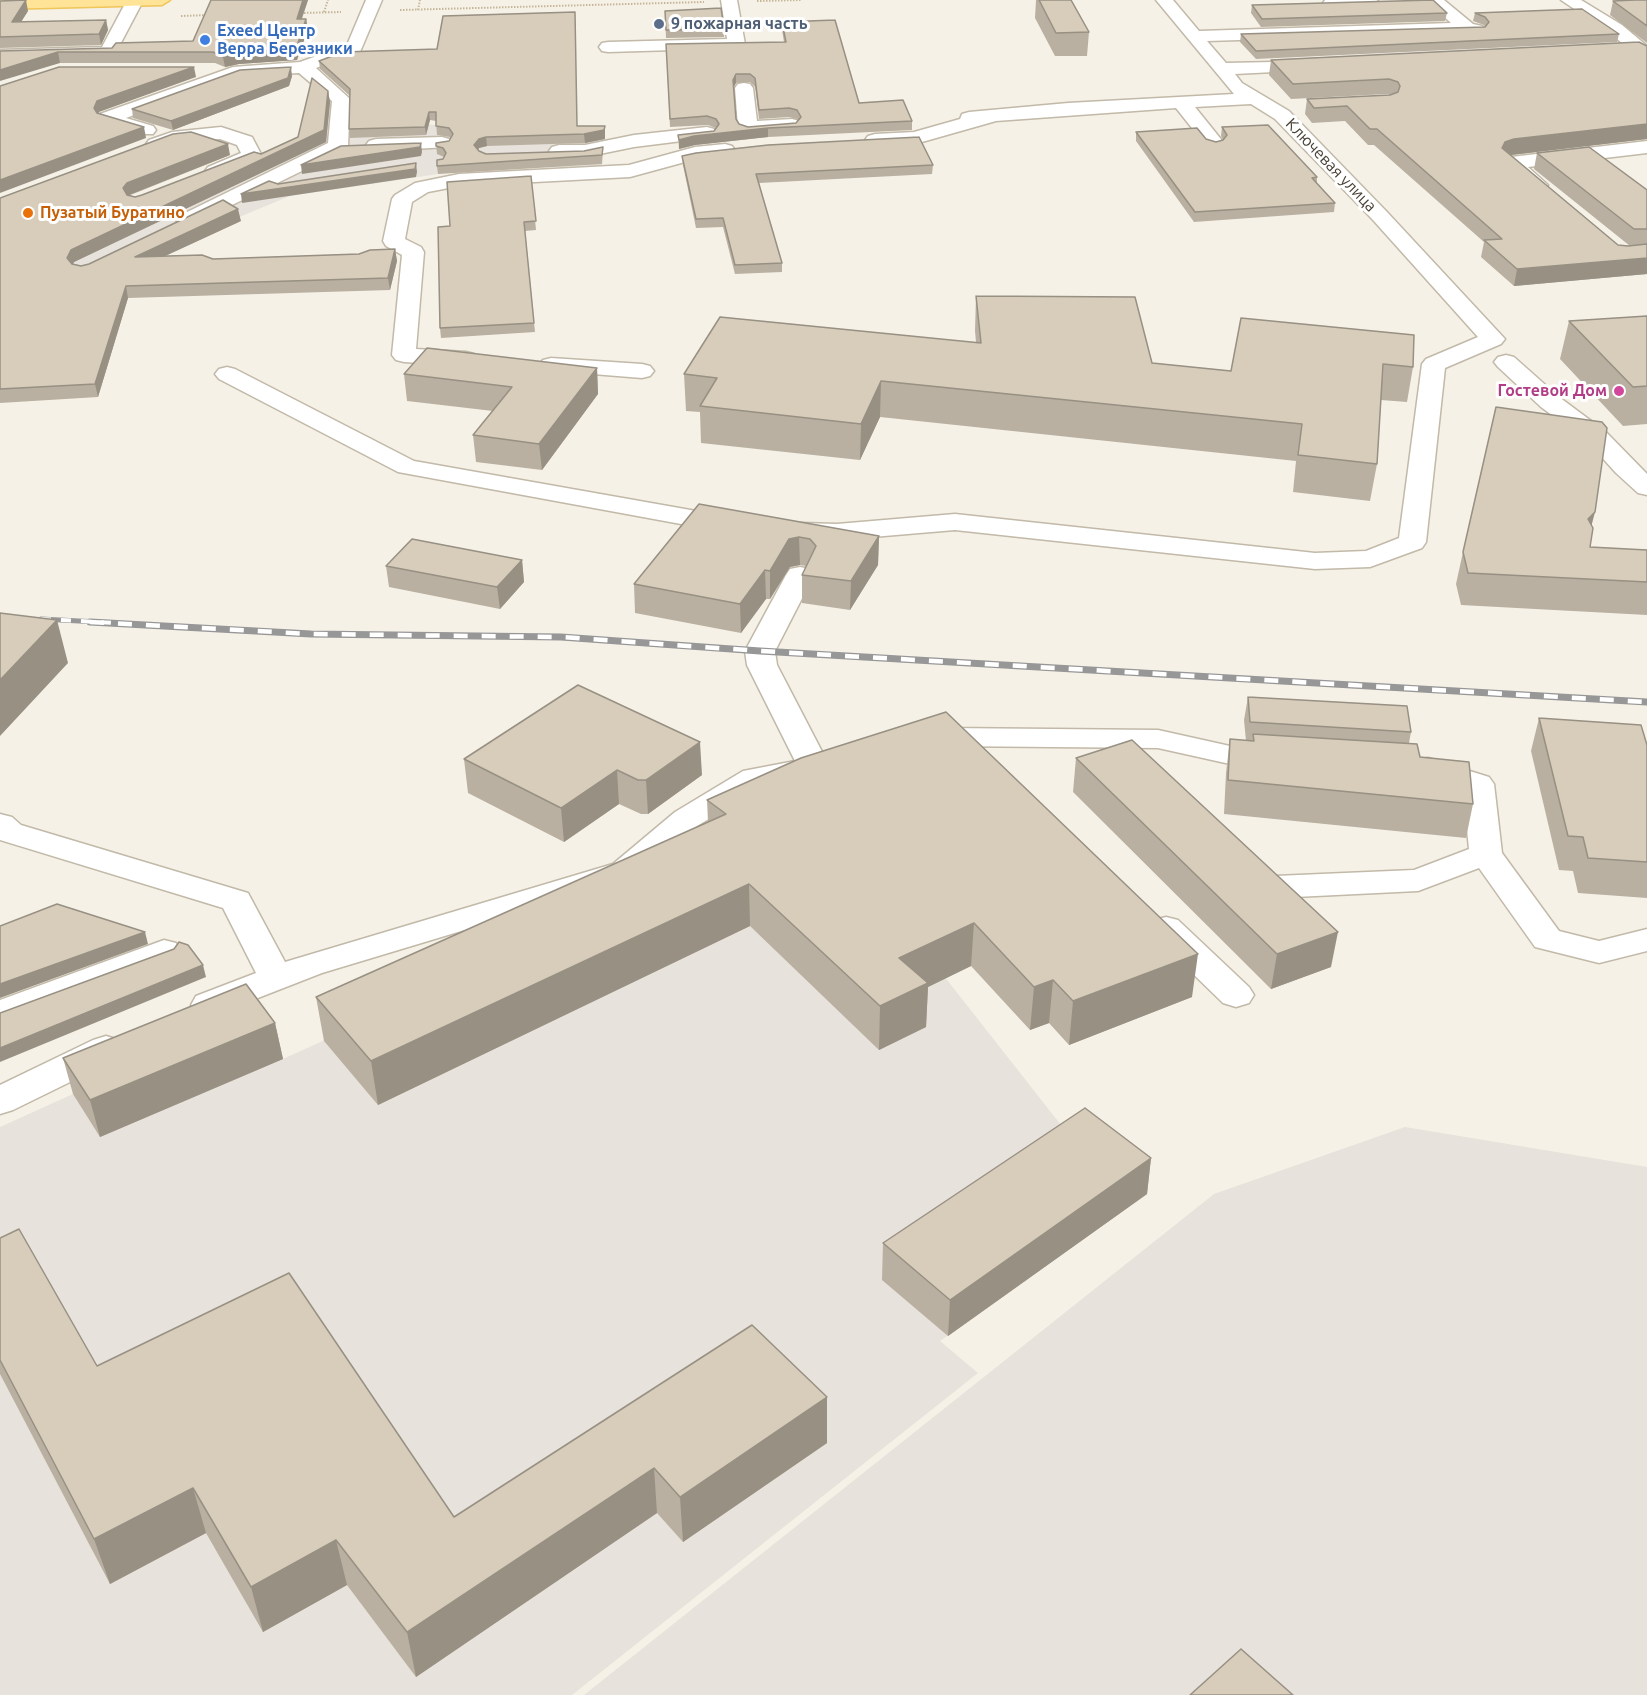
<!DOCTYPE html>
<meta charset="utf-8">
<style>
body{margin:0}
canvas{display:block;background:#f5f1e7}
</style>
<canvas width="1647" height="1695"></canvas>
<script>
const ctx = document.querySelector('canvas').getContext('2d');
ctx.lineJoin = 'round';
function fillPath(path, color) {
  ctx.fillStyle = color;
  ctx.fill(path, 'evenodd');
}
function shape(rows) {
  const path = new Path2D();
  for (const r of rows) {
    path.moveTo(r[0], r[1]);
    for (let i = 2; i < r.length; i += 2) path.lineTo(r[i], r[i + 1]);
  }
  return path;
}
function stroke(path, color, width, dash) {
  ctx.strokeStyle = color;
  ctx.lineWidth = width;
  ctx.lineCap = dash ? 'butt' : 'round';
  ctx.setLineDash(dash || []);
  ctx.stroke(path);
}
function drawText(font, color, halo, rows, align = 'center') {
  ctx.font = font + ' Ubuntu,sans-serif';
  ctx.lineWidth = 6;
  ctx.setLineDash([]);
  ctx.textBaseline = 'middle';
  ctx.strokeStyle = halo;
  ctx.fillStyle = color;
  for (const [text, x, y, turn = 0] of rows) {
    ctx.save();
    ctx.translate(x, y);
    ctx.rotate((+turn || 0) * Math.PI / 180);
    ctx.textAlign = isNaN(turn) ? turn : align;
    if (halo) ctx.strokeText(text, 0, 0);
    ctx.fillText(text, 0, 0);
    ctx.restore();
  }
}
fillPath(shape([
 [358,97,421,124,558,133,604,132,602,166,472,169,290,196,237,218,241,221,165,254,172,257,43,274,306,145,311,100],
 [727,856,922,948,1068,1134,1147,1194,940,1341,978,1373,572,1695,0,1695,0,1127,73,1094,253,1019,283,1059],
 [1405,1127,1647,1167,1647,1695,584,1695,1214,1194]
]), '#e7e2db');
const minor = shape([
 [127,0,143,1,114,56,0,60,0,50,102,47,127,0],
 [366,0,382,0,360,52,316,68,350,99,348,146,345,150,193,224,186,226,179,224,176,220,179,216,328,143,332,101,299,73,241,76,126,118,153,126,156,130,153,134,139,134,100,122,98,118,100,114,233,67,300,62,347,45,366,0],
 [721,0,737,0,745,44,742,48,608,52,602,51,599,47,602,43,608,42,727,39,721,0],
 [1156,0,1173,0,1199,31,1451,23,1426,0,1444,0,1473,24,1482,26,1485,30,1482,34,1476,35,1467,33,1207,41,1226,63,1320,61,1323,65,1320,69,1314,70,1235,74,1242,83,1289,111,1387,212,1505,339,1501,344,1445,368,1426,542,1422,548,1370,567,1315,569,955,530,837,540,792,537,789,531,792,525,802,523,837,524,955,514,1315,553,1366,551,1399,538,1422,364,1426,359,1478,337,1373,220,1275,119,1251,104,1195,107,1224,143,1221,147,1214,149,1207,147,1176,108,996,121,915,144,875,146,868,144,865,140,868,136,875,134,914,132,960,119,962,114,969,112,1068,103,1234,94,1156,0],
 [1325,0,1378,0,1370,5,1331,8,1325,7,1323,3,1325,0],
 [1561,0,1581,0,1622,25,1647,46,1647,60,1641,59,1610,33,1561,0],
 [744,83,750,84,753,88,757,121,792,119,799,121,802,125,799,129,748,133,741,131,738,127,735,88,738,84,744,83],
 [221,127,252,137,262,156,259,160,215,177,208,175,205,171,208,167,241,153,237,145,220,139,175,143,156,150,149,148,146,144,149,140,172,132,221,127],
 [707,127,714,129,717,133,714,137,634,147,585,157,559,157,552,155,549,151,552,147,559,145,585,145,634,135,707,127],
 [442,137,449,139,452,143,449,147,376,151,369,149,366,145,369,141,376,139,442,137],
 [1647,141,1647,153,1528,167,1548,185,1545,189,1538,191,1531,189,1501,163,1504,159,1511,157,1647,141],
 [725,144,732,146,735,150,732,154,696,159,630,177,459,186,428,192,412,202,405,239,421,247,424,252,416,349,466,352,474,354,478,359,474,364,466,366,404,362,396,360,392,355,402,255,386,246,383,241,392,199,395,195,415,183,459,174,629,165,695,147,725,144],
 [1506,355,1514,357,1559,397,1606,432,1647,474,1647,495,1638,493,1616,473,1588,442,1541,407,1498,367,1494,362,1498,357,1506,355],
 [551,358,642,364,650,366,654,371,650,376,642,378,543,370,539,365,543,360,551,358],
 [227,367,235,369,414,461,730,517,739,519,743,525,739,531,730,533,398,472,219,379,215,374,219,369,227,367],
 [800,567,810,569,814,575,775,651,777,665,830,767,825,774,764,786,697,826,637,878,322,973,209,1017,196,1014,191,1005,196,996,256,973,223,908,0,840,0,814,12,817,21,825,248,893,285,962,613,864,675,812,743,771,795,761,747,665,745,651,786,575,790,569,800,567],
 [947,728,1158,730,1230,746,1272,749,1283,751,1288,758,1283,765,1272,767,1230,764,1158,748,947,746,930,750,919,748,915,741,919,734,947,728],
 [1428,758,1489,777,1494,784,1502,853,1559,931,1599,941,1647,929,1647,951,1599,963,1535,947,1479,868,1418,891,1275,898,1263,895,1258,887,1263,879,1275,876,1414,870,1469,849,1463,789,1417,774,1412,767,1417,760,1428,758],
 [1166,917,1178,920,1249,987,1254,995,1249,1003,1236,1007,1223,1003,1154,936,1149,928,1154,920,1166,917],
 [164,940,176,943,181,951,176,959,0,1025,0,1000,164,940],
 [106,1036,119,1040,124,1049,119,1058,13,1110,0,1114,0,1085,93,1040,106,1036]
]);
const major = shape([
 [0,0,170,0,162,5,0,9,0,0]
]);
stroke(minor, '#c2b9a8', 3);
stroke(major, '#f0c559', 3);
stroke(shape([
 [757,1,802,0],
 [400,10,704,2],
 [418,10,420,0],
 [324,12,328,0],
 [301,13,341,12],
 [181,16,209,15]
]), '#c5b698', 2, [1.5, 1.5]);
fillPath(minor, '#fff');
fillPath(major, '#ffe396');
const railFar1 = shape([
 [41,619,117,623]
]);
const rail = shape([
 [90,622,311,634,561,637,760,651,1647,702]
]);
stroke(railFar1, '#979797', 5);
stroke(rail, '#979797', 7);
stroke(railFar1, '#fff', 4, [10]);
stroke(rail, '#fff', 4.5, [14]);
fillPath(shape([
 [211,0,308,0,302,19,306,19,308,29,297,60,239,64,225,67,215,63,60,63,0,51,112,48,193,41],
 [1036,0,1071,0,1089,32,1087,56,1055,56,1035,18],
 [1647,0,1647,43,1610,15,1613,1],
 [0,1,28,11,21,22,106,20,108,30,101,45,0,48],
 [1252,5,1447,13,1445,21,1261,27,1251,13],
 [665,11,724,29,724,37,666,38],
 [1475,13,1619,34,1617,42,1256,59,1240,42,1241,34,1485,27,1484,25,1473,21],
 [782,22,859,103,912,121,912,130,768,137,695,145,679,149,678,135,714,131,716,128,708,125,670,127,666,44,784,42,782,30],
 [750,82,755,87,759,119,789,117,797,119,798,121,796,123,748,127,739,124,736,119,733,88,736,83],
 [1647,46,1647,139,1511,155,1618,245,1628,246,1636,246,1630,246,1534,169,1537,153,1647,190,1647,274,1514,286,1481,257,1484,242,1374,145,1368,145,1345,121,1312,123,1305,114,1307,99,1390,95,1387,94,1291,99,1269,75,1271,60],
 [319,61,577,126,605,126,605,139,585,143,487,146,479,148,478,150,479,151,486,154,584,151,603,147,602,164,438,174,437,166,444,157,437,154,436,143,449,141,451,138,450,137,437,135,436,121,430,120,426,135,350,138,349,129,350,96,320,69],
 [292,76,289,86,173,130,133,118,132,109],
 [328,91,330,102,326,142,74,262,73,264,81,266,241,221,165,256,213,259,359,254,395,249,397,261,390,290,128,298,98,397,0,403,0,198,230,155,128,196,135,197,261,154,298,137],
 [1222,127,1317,177,1317,183,1335,203,1334,212,1194,222,1136,141,1136,132,1206,139,1216,142,1223,140,1221,136],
 [682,156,933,165,932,174,759,183,782,263,782,272,735,274,723,227,696,228,683,165],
 [531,176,536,230,525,231,535,332,441,338,440,328,450,226],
 [976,296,1152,363,1231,371,1241,318,1413,367,1407,402,1381,400,1377,464,1370,501,1293,492,1296,461,880,417,860,460,701,443,700,412,686,411,684,374,976,342,975,331],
 [1647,316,1647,424,1623,426,1560,359,1569,321],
 [597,368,598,394,542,470,476,462,473,435,493,411,407,401,404,374],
 [699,504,879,536,878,565,850,610,802,603,802,575,806,566,800,565,790,567,770,599,766,599,741,633,635,613,634,584],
 [1592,526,1590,547,1647,550,1647,615,1461,605,1456,584,1463,552],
 [522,560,524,582,500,609,389,587,386,566],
 [1248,697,1411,732,1409,743,1420,757,1473,804,1466,838,1224,814,1226,773,1230,739,1246,741,1244,720],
 [1539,718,1647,745,1647,898,1578,893,1573,871,1559,870,1531,751],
 [1076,758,1331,967,1271,989,1073,792],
 [464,759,702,775,648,814,641,814,619,804,564,842,468,793],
 [707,800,1192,997,1069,1045,1049,1023,1030,1030,971,966,928,987,926,1027,879,1050,750,926,378,1105,324,1041,316,997,708,822],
 [275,1023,283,1059,100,1137,73,1094,63,1058],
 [1151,1158,1147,1194,948,1336,882,1280,883,1243],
 [0,1238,97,1366,454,1517,827,1397,827,1443,683,1542,657,1513,416,1677,347,1585,263,1632,206,1533,110,1584,0,1374]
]), '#bab0a1');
fillPath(shape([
 [26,0,28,11,14,33,12,22],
 [303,0,308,0,298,29,297,19],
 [306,19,308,29,297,60,239,64,225,67,223,57,237,53],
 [106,20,108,30,101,45,99,34],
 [58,52,60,63,0,81,0,70],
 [194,67,196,77,99,112,96,119,94,108,97,101],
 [291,67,292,76,289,86,173,130,171,121],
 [736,74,736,83,733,88,733,80],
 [328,91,330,102,326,142,74,262,70,270,67,258,71,250,324,130],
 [429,112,430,120,426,135,425,127],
 [1647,124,1647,139,1511,155,1502,148,1505,142,1514,139],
 [605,126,605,139,585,143,584,134],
 [144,127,146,138,0,193,0,180],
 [768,128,768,137,695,145,679,149,679,140,694,136],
 [486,137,487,146,479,148,475,154,474,145,479,139],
 [421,143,422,152,421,156,302,174,301,165],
 [228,144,230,155,129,195,125,200,123,188,127,183],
 [416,163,417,172,416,177,242,203,241,194],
 [238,209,241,221,137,269,135,257],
 [395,249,397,261,390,290,388,278],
 [1647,258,1647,274,1514,286,1517,269],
 [126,286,128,298,98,397,95,384],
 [597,368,598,394,542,470,539,444],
 [881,381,880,417,860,460,861,424],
 [1595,512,1587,543,1588,519],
 [879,536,878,565,850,610,851,581],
 [799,537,800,565,790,567,770,599,770,571,789,539],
 [522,560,524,582,500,609,497,587],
 [765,570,766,599,741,633,740,604],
 [57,620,68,663,0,736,0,680],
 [700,742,702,775,648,814,646,780],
 [617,770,619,804,564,842,561,808],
 [749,884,750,926,378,1105,371,1061],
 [974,923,971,966,928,987,926,1027,879,1050,880,1006,899,958],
 [145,932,148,944,0,998,0,984],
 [1338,932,1331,967,1271,989,1277,954],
 [1198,954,1192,997,1069,1045,1073,1001],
 [203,965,206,977,0,1062,0,1048],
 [1053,980,1049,1023,1030,1030,1034,987],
 [275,1023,283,1059,100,1137,90,1100],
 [1151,1158,1147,1194,948,1336,950,1300],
 [827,1397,827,1443,683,1542,680,1497],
 [654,1468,657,1513,416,1677,407,1632],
 [193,1488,206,1533,110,1584,94,1539],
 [336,1540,347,1585,263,1632,251,1587]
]), '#979083');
const building = shape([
 [26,0,12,22,106,20,99,34,0,37,0,1,26,0],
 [211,0,303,0,297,19,306,19,296,49,237,53,223,57,213,52,58,52,0,70,0,51,112,48,116,43,193,41,211,0],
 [1039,0,1071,0,1089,32,1056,33,1039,0],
 [1433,0,1447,13,1262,19,1252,5,1433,0],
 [1647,0,1647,26,1613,1,1635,0,1647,0],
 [721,8,724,29,666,30,665,11,721,8],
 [1582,9,1619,34,1256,51,1241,34,1485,27,1489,22,1485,17,1475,13,1582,9],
 [575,12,577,126,605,126,604,130,584,134,486,137,479,139,474,145,479,151,486,154,584,151,603,147,602,155,437,166,437,160,443,159,446,153,443,148,436,146,436,143,449,141,453,134,449,128,436,126,436,112,429,112,425,127,349,129,350,89,319,61,343,52,437,49,443,16,575,12],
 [835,20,859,103,903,100,912,121,768,128,694,136,679,140,678,135,714,131,719,124,716,119,707,116,670,119,666,44,786,42,782,22,835,20],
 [736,74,750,74,755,78,759,110,789,108,797,110,801,117,796,123,748,127,739,124,736,119,733,80,736,74],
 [1639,42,1647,46,1647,124,1514,139,1505,142,1502,148,1618,245,1628,246,1647,244,1647,258,1517,269,1484,240,1502,239,1377,129,1370,129,1347,106,1314,108,1307,99,1390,95,1398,92,1400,86,1398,82,1389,79,1293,84,1271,60,1639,42],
 [59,67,194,67,97,101,94,108,97,113,144,127,0,180,0,86,59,67],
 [291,67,288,78,171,121,132,109,240,70,291,67],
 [312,78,328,91,324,130,71,250,67,258,72,264,81,266,89,264,223,200,238,209,135,257,202,255,213,259,359,254,370,250,395,249,388,278,126,286,95,384,0,389,0,198,173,134,191,132,228,144,127,183,123,188,127,195,135,197,142,195,254,152,261,154,298,137,312,78],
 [1268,125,1317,177,1312,178,1335,203,1195,212,1136,132,1197,128,1206,139,1216,142,1223,140,1227,135,1222,127,1268,125],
 [919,137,933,165,756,174,782,263,735,265,723,218,696,219,682,156,696,153,768,145,919,137],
 [421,143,420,147,301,165,341,146,421,143],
 [1589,147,1647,190,1647,229,1634,229,1537,153,1589,147],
 [416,163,415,169,241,194,269,181,278,184,416,163],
 [531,176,536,221,524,222,534,323,440,328,438,227,450,226,447,182,531,176],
 [976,296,1135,297,1152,363,1231,371,1241,318,1414,335,1413,367,1383,364,1377,464,1298,455,1302,424,881,381,861,424,700,406,717,378,684,374,720,317,981,343,976,296],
 [1647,316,1647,386,1633,387,1569,321,1647,316],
 [427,348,597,368,539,444,473,435,512,387,404,374,427,348],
 [1496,407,1602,422,1607,428,1595,512,1588,519,1593,528,1590,547,1647,550,1647,582,1468,573,1463,552,1496,407],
 [699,504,879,536,851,581,802,575,816,546,810,539,799,537,789,539,770,571,765,570,740,604,634,584,699,504],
 [412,539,522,560,497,587,386,566,412,539],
 [0,613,57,620,0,680,0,613],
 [578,685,700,742,646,780,638,780,617,770,561,808,464,759,578,685],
 [1248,697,1407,706,1411,732,1250,722,1248,697],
 [946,712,1198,954,1073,1001,1053,980,1034,987,974,923,899,958,928,983,880,1006,749,884,371,1061,316,997,726,814,707,800,801,758,946,712],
 [1539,718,1641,725,1647,745,1647,862,1588,858,1583,837,1568,836,1539,718],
 [1253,734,1417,744,1420,757,1469,762,1473,804,1228,780,1230,739,1254,741,1253,734],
 [1132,740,1338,932,1277,954,1076,758,1132,740],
 [57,904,145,932,0,984,0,926,57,904],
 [179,942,188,945,203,965,0,1048,0,1013,174,949,179,942],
 [246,984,275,1023,90,1100,63,1058,246,984],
 [1085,1108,1151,1158,950,1300,883,1243,1085,1108],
 [19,1229,97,1366,289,1273,454,1517,752,1325,827,1397,680,1497,654,1468,407,1632,336,1540,251,1587,193,1488,94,1539,0,1360,0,1238,19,1229],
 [1241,1649,1293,1695,1190,1695,1241,1649]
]);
fillPath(building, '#d8cdbb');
stroke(building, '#979083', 1.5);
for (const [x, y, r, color] of [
 [659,24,6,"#5c6f8a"],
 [205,40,6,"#3f7fe0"],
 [28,213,6,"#e8710a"],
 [1619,391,6,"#d1479c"]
]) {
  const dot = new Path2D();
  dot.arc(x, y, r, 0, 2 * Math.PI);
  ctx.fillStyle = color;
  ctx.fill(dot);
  stroke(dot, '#fff', 2);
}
drawText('bold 16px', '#4e5e75', '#fff', [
 ["9 пожарная часть",671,24]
], 'left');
drawText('bold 16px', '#366cbe', '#fff', [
 ["Exeed Центр",217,31],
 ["Верра Березники",217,49]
], 'left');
drawText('16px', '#494135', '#fff', [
 ["Ключевая улица",1331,165,46]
]);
drawText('bold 16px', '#c56008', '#fff', [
 ["Пузатый Буратино",40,213]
], 'left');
drawText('bold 16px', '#b23c85', '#fff', [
 ["Гостевой Дом",1607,391]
], 'right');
</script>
